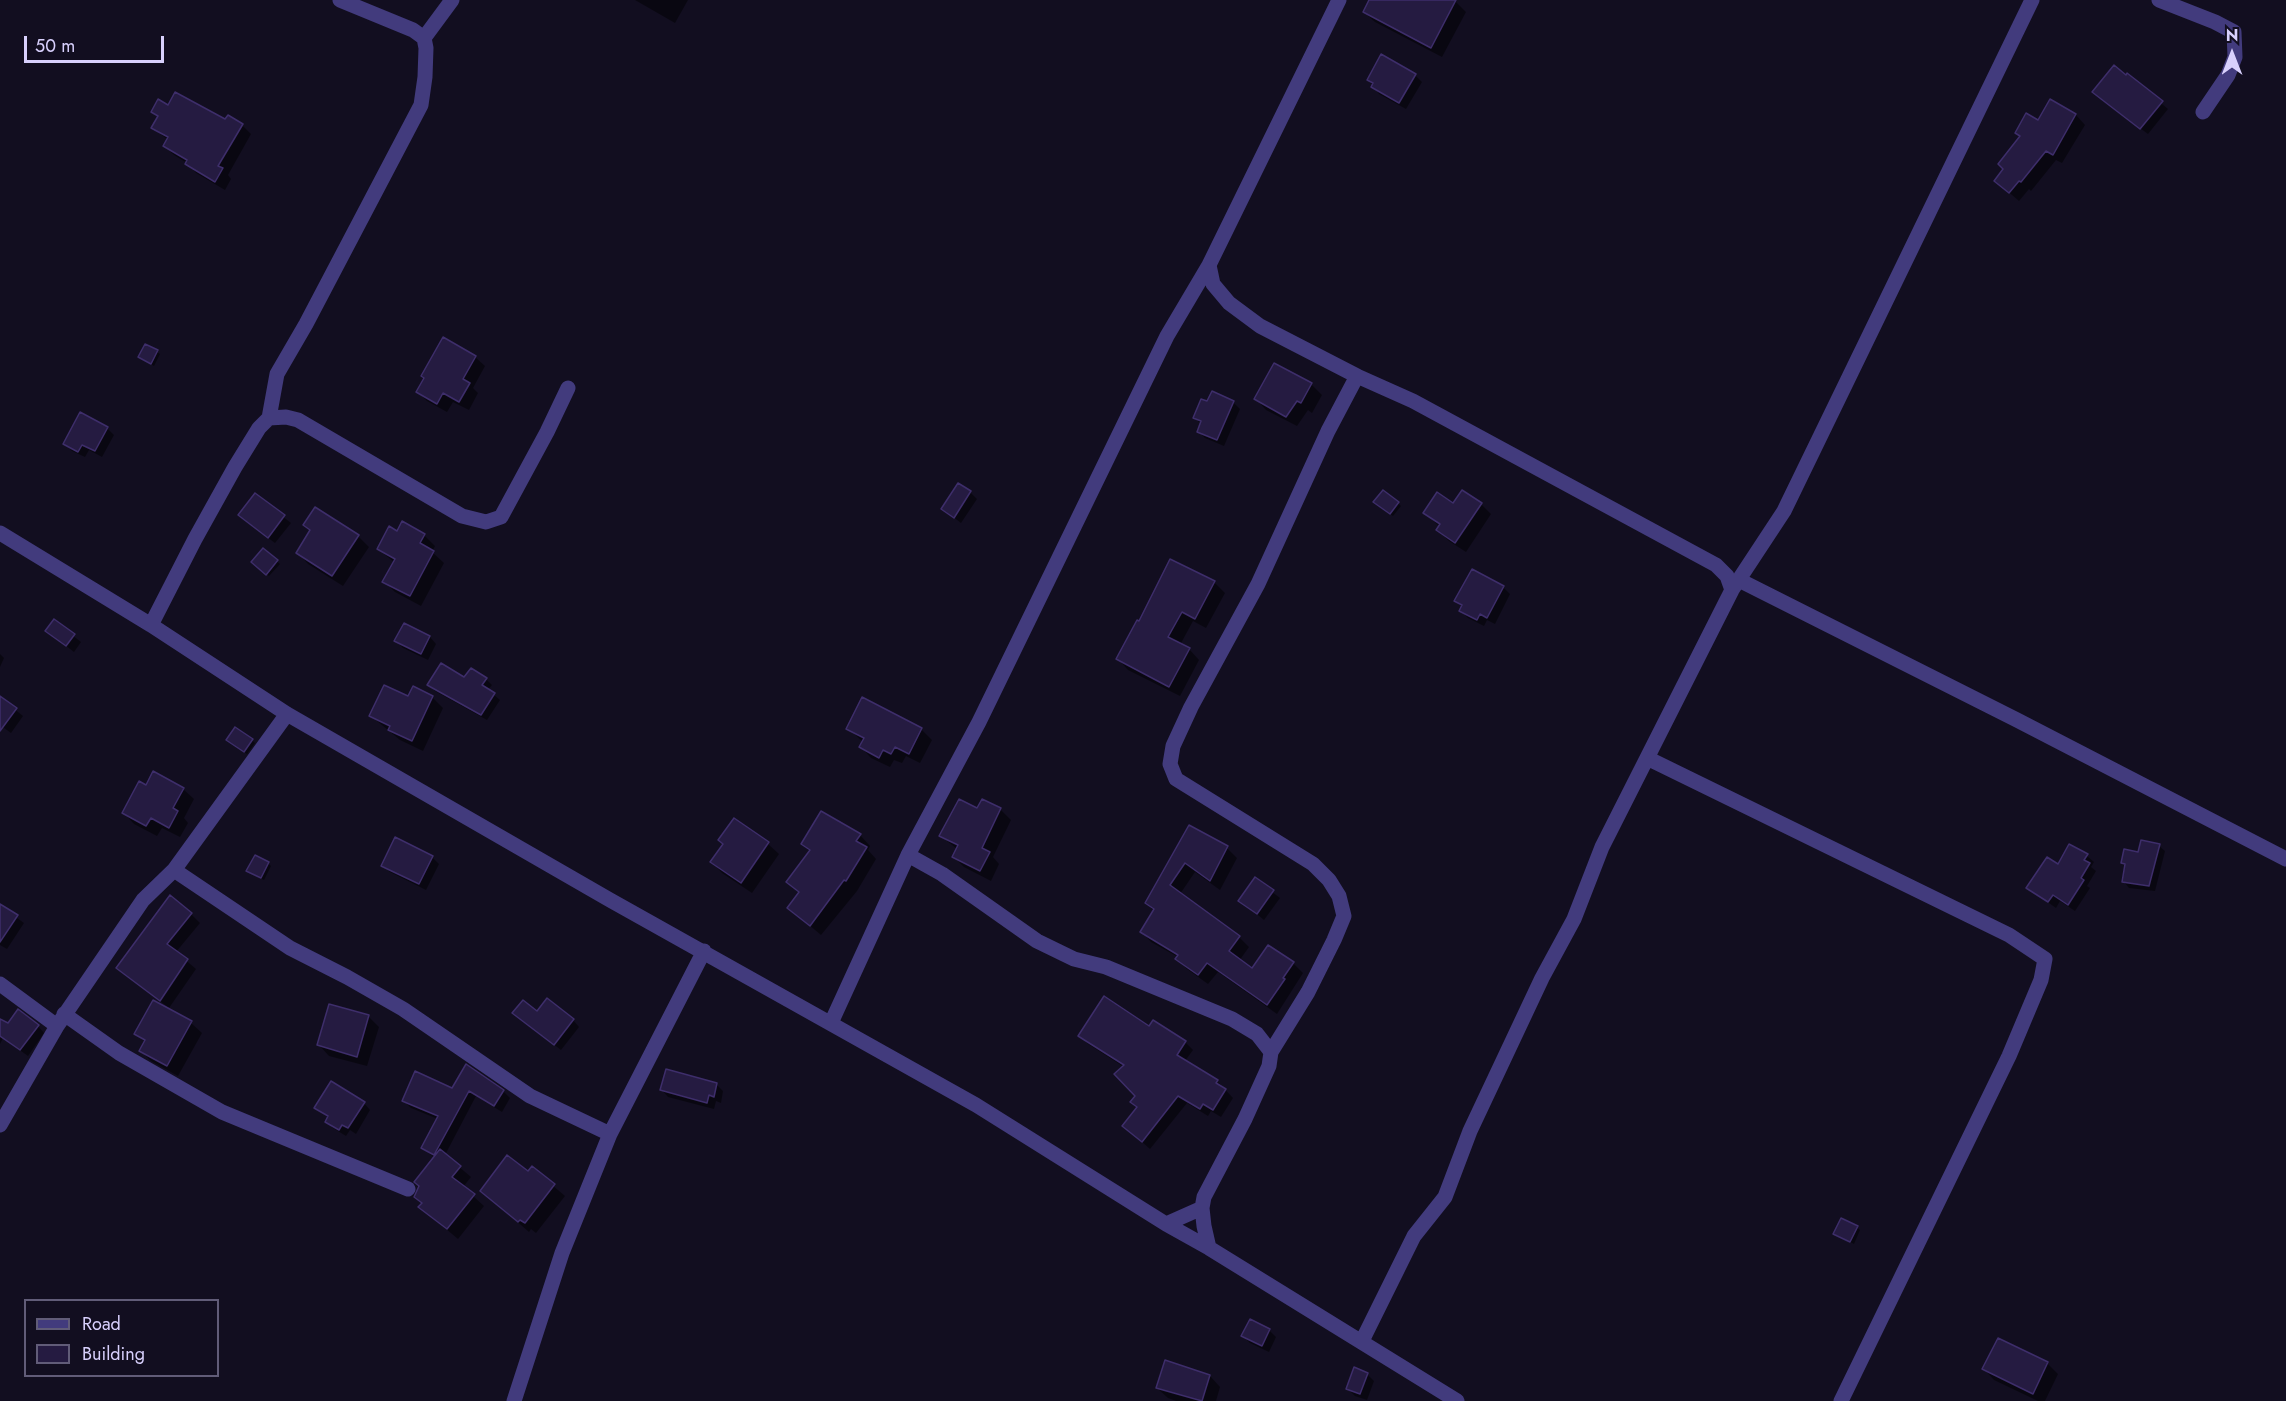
<!DOCTYPE html>
<style>
body{margin:0}
#map{position:relative;width:2286px;height:1401px;overflow:hidden;background:#120e20;font-family:Jost,sans-serif}
canvas{display:block}
.legend{position:absolute;left:24px;top:1299px;width:195px;height:78px;box-sizing:border-box;background:#120e20;border:2px solid #615c78;margin:0;padding:8px 10px;list-style:none;font-size:18px;color:#d8d0fd}
.legend li{display:flex;align-items:center;gap:12px;height:30px}
.legend b{width:30px;border:2px solid #615c78}
.north{position:absolute;left:2202px;top:24px;width:60px;height:60px;-webkit-text-stroke:4px #120e20;paint-order:stroke;rotate:0deg;font-size:16px;font-weight:700;line-height:24px;text-align:center;color:#d8d0fd}
.north::after{content:'';display:block;margin:auto;width:21px;height:27px;background:#d8d0fd;clip-path:polygon(50% 0,100% 100%,50% 72%,0 100%)}
.scale{position:absolute;left:24px;top:36px;width:140px;height:27px;box-sizing:border-box;border:3px solid #d8d0fd;border-top:0;padding-left:8px;font-size:18px;line-height:21px;white-space:nowrap;color:#d8d0fd;-webkit-text-stroke:4px #120e20;paint-order:stroke}
</style>
<div id="map">
<canvas width="2286" height="1401"></canvas>
<ul class="legend">
<li><b style="height:8px;background:#423b7d"></b>Road</li>
<li><b style="height:16px;background:#251b41"></b>Building</li>
</ul>
<div class="north">N</div>
<div class="scale">50 m</div>
</div>
<script>
const ctx = document.querySelector('canvas').getContext('2d');
ctx.lineJoin = 'round';
function fillPath(path, color) {
  ctx.fillStyle = color;
  ctx.fill(path, 'evenodd');
}
function shape(rows) {
  const path = new Path2D();
  for (const r of rows) {
    path.moveTo(r[0], r[1]);
    for (let i = 2; i < r.length; i += 2) path.lineTo(r[i], r[i + 1]);
  }
  return path;
}
function stroke(path, color, width, dash) {
  ctx.strokeStyle = color;
  ctx.lineWidth = width;
  ctx.lineCap = dash ? 'butt' : 'round';
  ctx.setLineDash(dash || []);
  ctx.stroke(path);
}
fillPath(shape([
 [635,0,688,0,675,23],
 [1371,0,1454,0,1466,12,1442,57,1375,22,1364,12],
 [1415,75,1422,82,1406,109,1379,94,1368,80],
 [2127,75,2168,109,2148,134,2100,98],
 [2051,101,2076,115,2085,125,2062,163,2056,160,2031,191,2029,189,2019,201,1996,181,2005,170,2021,137,2016,133,2038,122],
 [168,107,242,125,251,134,228,175,231,179,225,190,196,173,187,163,174,155,164,146,168,140,153,128,159,118,152,112],
 [157,352,160,354,154,366,143,359],
 [475,357,485,366,473,388,478,393,469,410,453,402,447,412,427,401,418,392],
 [1311,384,1322,395,1312,413,1308,410,1297,426,1266,410,1256,399],
 [1233,402,1240,409,1224,446,1205,438,1198,431,1201,424,1195,418,1208,403],
 [107,428,114,435,102,457,89,450,85,457,72,451,65,444],
 [970,492,977,499,961,523,943,509],
 [255,495,291,523,275,543,247,522],
 [1398,503,1401,506,1393,516,1378,505],
 [1481,504,1491,514,1466,552,1449,541,1438,530,1440,527,1425,513,1454,505],
 [305,525,358,536,369,547,343,586,308,564,298,553,311,532],
 [398,533,424,535,435,546,432,552,444,563,421,606,395,592,384,581,394,562,378,549],
 [263,550,280,564,269,576,253,562],
 [1472,571,1503,587,1510,594,1495,624,1487,620,1484,626,1468,618,1461,611,1463,608,1456,601],
 [1214,582,1225,593,1206,628,1193,621,1180,645,1189,649,1199,660,1180,696,1128,670,1118,659],
 [54,621,81,642,74,652,47,631],
 [405,625,430,637,436,644,428,660,403,648,396,641],
 [0,654,4,658,0,667],
 [465,679,486,679,492,685,488,690,500,700,487,720,435,691,429,685],
 [432,697,443,708,423,751,400,740,371,716,409,698],
 [3,700,23,716,11,733,0,725,0,703],
 [848,728,921,729,932,740,920,763,906,756,902,763,894,760,890,767,871,758,861,747,863,742],
 [252,740,255,743,247,754,231,743],
 [146,787,183,789,194,799,184,818,188,823,180,837,162,828,157,836,134,824,124,813],
 [1000,809,1011,820,993,857,999,864,991,881,964,867,954,857,957,849,941,836,978,810],
 [1190,827,1227,848,1237,858,1220,890,1195,872,1180,894,1239,937,1249,947,1239,961,1253,970,1293,963,1303,973,1277,1014,1218,972,1208,984,1187,969,1177,959,1178,957,1151,942,1142,932,1154,911,1146,903],
 [860,835,870,846,868,850,876,859,857,891,821,935,789,908,800,894,788,882,810,852,803,844],
 [724,844,768,844,779,854,752,893,722,873,712,862],
 [2159,846,2165,851,2155,891,2129,888,2124,882,2126,866,2122,863],
 [2087,856,2094,862,2091,867,2096,871,2087,886,2090,888,2075,911,2060,901,2056,908,2028,888,2058,866],
 [432,857,439,864,426,890,390,872,383,866],
 [268,863,271,866,264,880,248,871],
 [1255,879,1280,898,1264,920,1240,900],
 [0,906,24,923,7,949,0,945],
 [191,914,200,923,176,952,196,969,169,1008,118,968],
 [538,1013,573,1020,579,1027,561,1050,521,1019],
 [368,1016,379,1027,367,1066,329,1056,319,1045],
 [0,1021,8,1025,38,1026,44,1033,28,1056,3,1038,0,1044],
 [191,1023,202,1033,178,1076,151,1061,140,1050,145,1042,136,1033],
 [1150,1028,1185,1042,1193,1050,1185,1061,1217,1081,1233,1098,1221,1117,1211,1111,1208,1116,1187,1103,1150,1149,1124,1126,1139,1108,1137,1096,1124,1067,1088,1044,1080,1036],
 [716,1084,723,1091,721,1103,716,1101,714,1109,668,1097,662,1090],
 [453,1090,503,1091,510,1098,502,1112,476,1096,445,1155,471,1177,463,1187,484,1206,458,1239,420,1207,435,1158,422,1148,438,1119,411,1108,404,1101],
 [364,1103,370,1110,356,1134,350,1130,346,1136,333,1128,326,1122,329,1118,316,1108],
 [532,1168,565,1196,536,1233,531,1229,529,1232,482,1191,528,1173],
 [1857,1227,1860,1230,1854,1244,1835,1234],
 [1269,1330,1276,1337,1269,1352,1250,1343,1243,1336],
 [2047,1363,2058,1374,2045,1401,2038,1401,1994,1380,1984,1369],
 [1367,1374,1374,1381,1367,1400,1355,1396,1348,1389],
 [1210,1376,1220,1387,1216,1401,1176,1401,1168,1398,1157,1388]
]), '#0007');
const building = shape([
 [1369,0,1456,0,1431,48,1363,12,1369,0],
 [1381,54,1416,74,1399,103,1371,87,1373,83,1367,80,1381,54],
 [2114,65,2126,75,2127,73,2163,101,2140,129,2092,92,2114,65],
 [175,92,225,119,228,115,243,124,218,166,223,168,215,182,185,164,187,160,163,146,168,137,151,128,158,116,151,112,158,99,168,105,175,92],
 [2050,99,2076,114,2053,155,2046,151,2021,182,2019,181,2009,193,1994,181,2003,169,1998,164,2020,136,2015,133,2026,113,2038,120,2050,99],
 [443,337,476,356,463,379,470,383,459,402,443,393,437,404,416,392,424,378,421,376,443,337],
 [145,344,158,350,151,364,138,357,145,344],
 [1274,363,1312,383,1301,403,1297,401,1286,417,1254,399,1274,363],
 [1212,391,1234,401,1217,440,1197,432,1201,421,1193,418,1201,399,1207,401,1212,391],
 [80,412,108,427,95,451,82,445,78,452,63,444,80,412],
 [958,483,971,491,954,518,941,509,958,483],
 [1383,490,1399,502,1390,514,1373,502,1383,490],
 [1462,490,1482,503,1455,543,1436,530,1440,524,1423,513,1437,492,1453,503,1462,490],
 [255,493,285,515,268,538,238,515,255,493],
 [315,507,359,535,332,576,296,553,310,530,303,525,315,507],
 [402,521,425,534,420,543,434,551,410,596,382,582,395,559,377,549,389,526,397,531,402,521],
 [263,548,278,560,266,575,251,562,263,548],
 [1170,559,1215,581,1195,619,1182,612,1168,637,1190,648,1169,687,1116,659,1137,620,1139,621,1170,559],
 [1472,569,1504,586,1487,618,1480,614,1477,620,1459,611,1462,605,1454,601,1472,569],
 [54,619,75,634,66,646,45,631,54,619],
 [404,623,430,636,421,654,394,641,404,623],
 [441,663,464,677,471,668,487,678,482,685,495,693,481,715,427,685,441,663],
 [384,685,408,696,413,686,433,696,412,741,388,730,390,726,369,716,384,685],
 [0,696,17,708,0,731,0,696],
 [862,697,922,728,909,754,895,747,891,754,883,750,879,758,859,747,864,738,846,729,862,697],
 [235,727,253,739,244,752,226,740,235,727],
 [153,771,184,788,173,808,178,811,169,828,151,818,146,826,122,813,139,781,146,785,153,771],
 [959,799,977,808,982,799,1001,808,982,848,990,852,980,871,952,857,958,845,939,836,959,799],
 [821,811,861,834,856,841,867,847,846,881,844,880,810,926,787,908,799,892,786,882,810,850,801,844,821,811],
 [734,818,769,842,741,883,710,862,723,844,718,840,734,818],
 [1189,825,1228,846,1210,881,1185,863,1170,885,1240,936,1229,951,1252,968,1268,945,1294,962,1283,978,1285,979,1267,1005,1207,963,1198,975,1175,959,1178,955,1140,932,1154,909,1145,903,1189,825],
 [395,837,433,856,419,884,381,866,395,837],
 [2141,840,2160,844,2149,886,2122,882,2125,864,2121,863,2124,849,2138,852,2141,840],
 [2069,844,2088,854,2084,860,2090,863,2081,878,2084,880,2068,905,2053,895,2048,902,2026,888,2047,857,2058,864,2069,844],
 [255,855,269,862,261,878,246,871,255,855],
 [1255,877,1274,890,1257,914,1238,901,1255,877],
 [170,895,192,913,167,944,188,959,160,1001,116,968,170,895],
 [0,904,18,915,0,942,0,904],
 [1104,996,1149,1026,1153,1020,1186,1041,1177,1055,1218,1080,1216,1083,1226,1089,1213,1110,1203,1104,1200,1109,1178,1096,1142,1142,1122,1126,1137,1107,1130,1102,1135,1096,1114,1074,1124,1065,1078,1036,1104,996],
 [547,998,574,1019,554,1045,512,1013,523,1000,537,1011,547,998],
 [153,1000,192,1021,167,1066,139,1051,145,1040,134,1034,153,1000],
 [329,1004,369,1015,357,1057,317,1045,329,1004],
 [18,1009,39,1025,20,1050,0,1036,0,1019,8,1023,18,1009],
 [466,1064,504,1090,494,1106,469,1091,434,1155,421,1148,438,1116,402,1101,415,1071,452,1088,466,1064],
 [666,1069,717,1083,714,1097,709,1095,707,1103,660,1090,666,1069],
 [331,1081,365,1102,348,1128,342,1125,339,1130,325,1122,328,1116,314,1108,331,1081],
 [440,1149,461,1166,452,1177,475,1194,447,1229,418,1207,422,1203,414,1197,419,1186,414,1182,440,1149],
 [507,1155,528,1171,532,1166,555,1184,525,1223,520,1220,518,1222,480,1191,507,1155],
 [1841,1218,1858,1226,1850,1242,1833,1234,1841,1218],
 [1250,1319,1270,1329,1262,1346,1241,1336,1250,1319],
 [1998,1338,2048,1362,2033,1394,1982,1369,1998,1338],
 [1165,1360,1210,1375,1202,1401,1156,1388,1165,1360],
 [1354,1367,1368,1373,1360,1394,1346,1389,1354,1367]
]);
fillPath(building, '#251b41');
stroke(building, '#3e2e6b', 1.5);
stroke(shape([
 [1339,0,1209,265,1213,284,1229,303,1260,326,1357,376,1413,401,1716,565,1727,576,1732,590],
 [2159,0,2215,22,2234,32,2235,57,2228,75,2203,112],
 [424,38,452,0],
 [269,418,277,374,306,324,421,105,425,77,426,48,424,38,413,30,340,0],
 [0,533,151,625,287,714,610,900,976,1105,1166,1224,1209,1248,1457,1401],
 [1739,580,2017,720,2286,859],
 [151,625,195,539,235,467,259,428,269,418,286,417,298,420,462,516,486,522,501,517,547,432,568,388],
 [1647,758,2009,935,2045,959,2041,980,2009,1056,1841,1401],
 [908,855,942,874,1037,941,1074,959,1106,967,1232,1019,1257,1034,1271,1052,1269,1066,1245,1119,1204,1197,1202,1208,1204,1226,1209,1248],
 [174,870,290,948,347,977,403,1009,530,1096,610,1134],
 [0,984,57,1026],
 [64,1014,119,1053,222,1112,408,1189],
 [831,1023,908,855,979,722,1167,336,1209,265],
 [1271,1052,1308,992,1334,940,1344,916,1339,896,1329,880,1313,864,1176,779,1170,764,1173,746,1191,707,1258,584,1328,431,1357,376],
 [0,1125,57,1026,143,900,174,870,287,714],
 [1166,1224,1202,1208],
 [1362,1341,1414,1236,1445,1197,1470,1131,1542,978,1574,919,1602,847,1732,590,1784,511,2032,0],
 [514,1401,562,1253,610,1134,704,951]
]), '#423b7d', 15);
</script>
